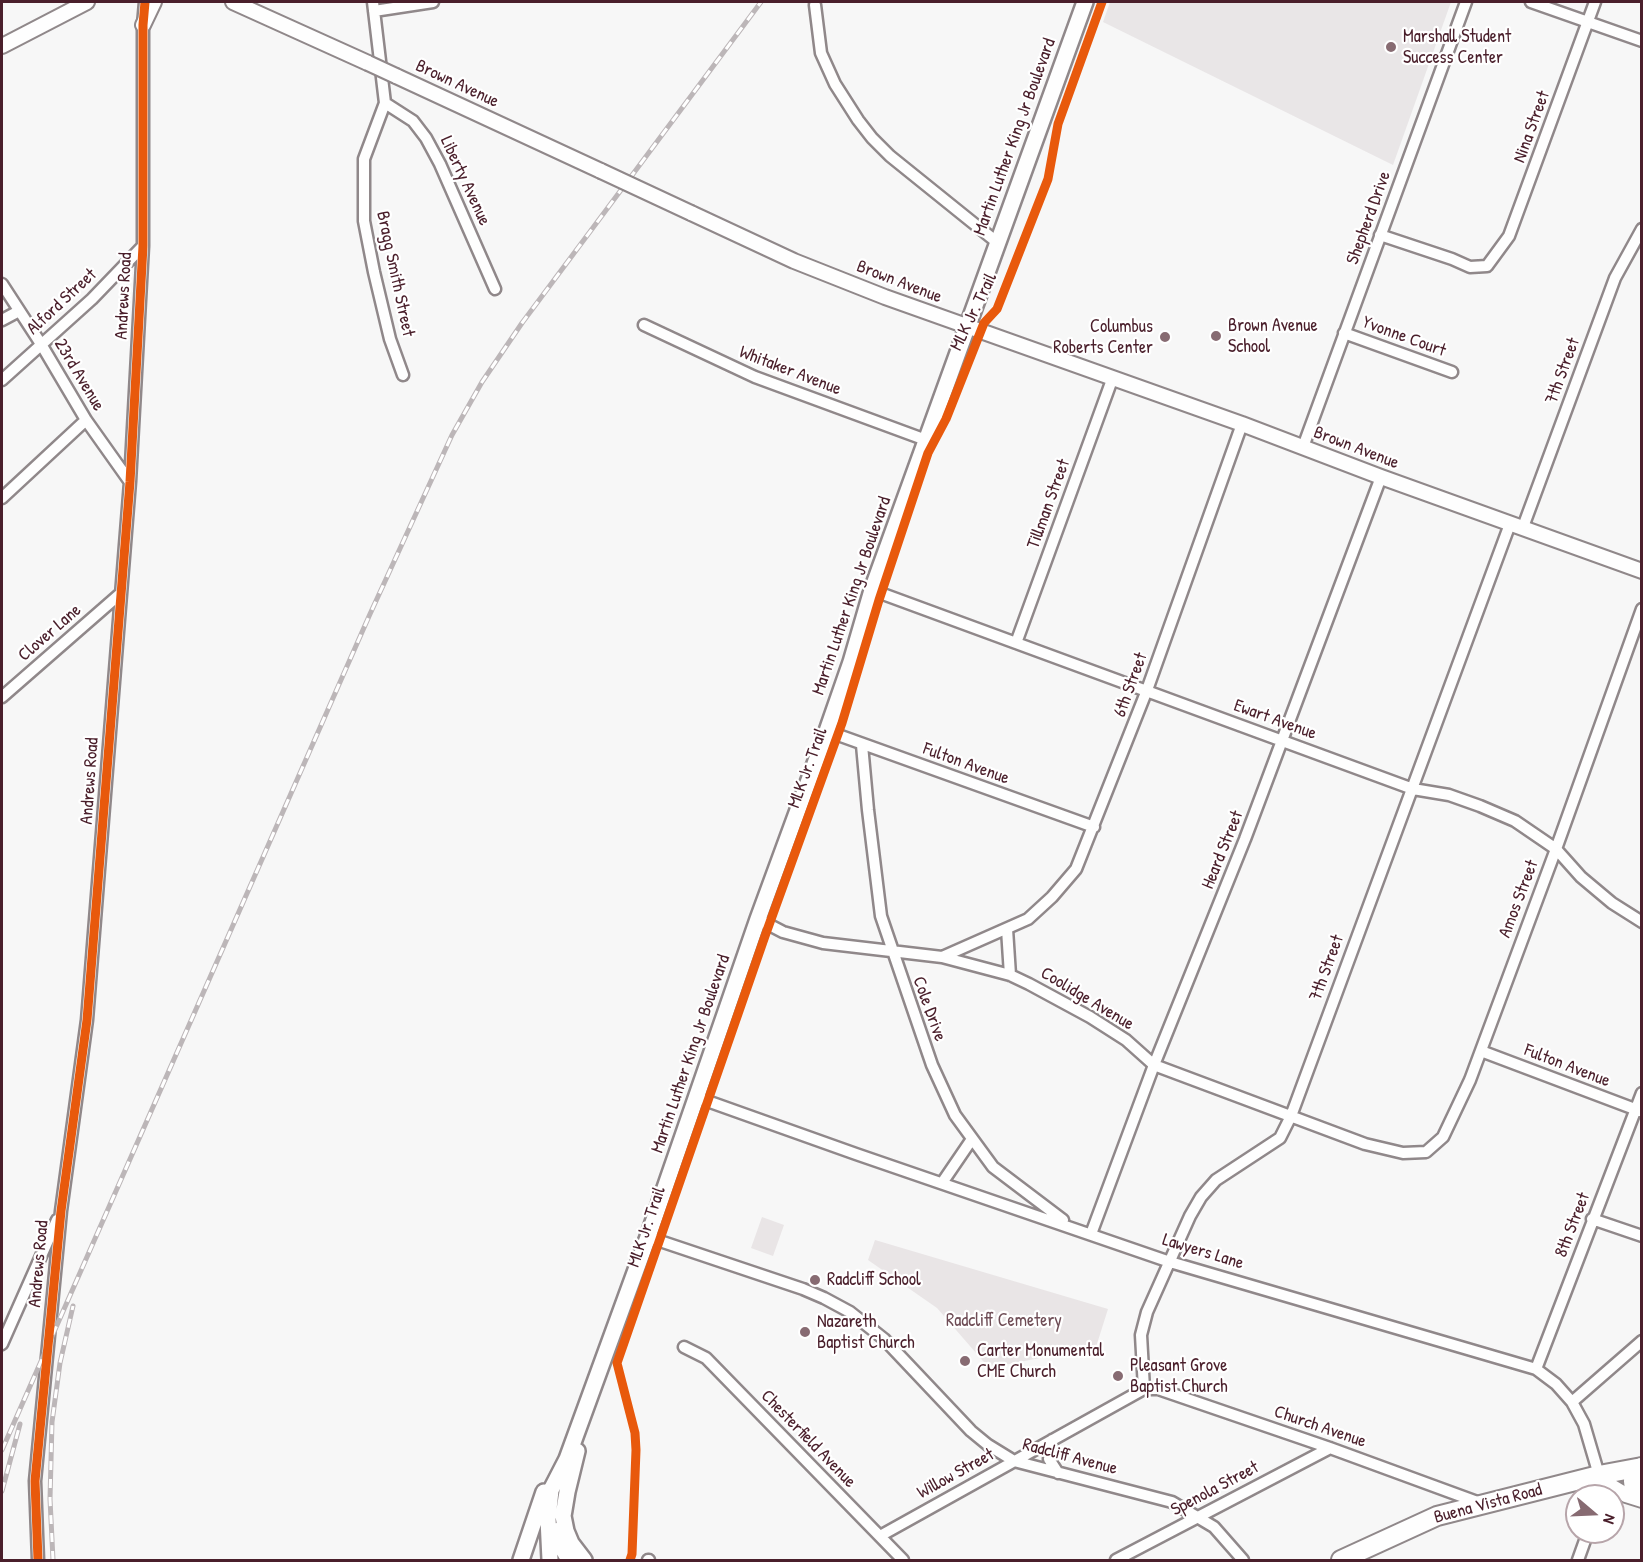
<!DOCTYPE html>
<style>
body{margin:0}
#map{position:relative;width:1643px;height:1562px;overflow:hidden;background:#f7f7f7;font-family:"Patrick Hand",sans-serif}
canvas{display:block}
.frame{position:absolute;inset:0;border:3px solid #4a1f2b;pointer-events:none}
.north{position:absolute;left:1565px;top:1484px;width:60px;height:60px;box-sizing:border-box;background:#fff;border:2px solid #b7a5aa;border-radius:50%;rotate:109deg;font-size:16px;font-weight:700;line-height:24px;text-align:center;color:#4a1f2b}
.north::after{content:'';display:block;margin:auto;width:21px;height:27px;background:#876b72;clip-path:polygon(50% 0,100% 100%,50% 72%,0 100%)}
</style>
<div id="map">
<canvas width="1643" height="1562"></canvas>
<div class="frame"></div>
<div class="north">N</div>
</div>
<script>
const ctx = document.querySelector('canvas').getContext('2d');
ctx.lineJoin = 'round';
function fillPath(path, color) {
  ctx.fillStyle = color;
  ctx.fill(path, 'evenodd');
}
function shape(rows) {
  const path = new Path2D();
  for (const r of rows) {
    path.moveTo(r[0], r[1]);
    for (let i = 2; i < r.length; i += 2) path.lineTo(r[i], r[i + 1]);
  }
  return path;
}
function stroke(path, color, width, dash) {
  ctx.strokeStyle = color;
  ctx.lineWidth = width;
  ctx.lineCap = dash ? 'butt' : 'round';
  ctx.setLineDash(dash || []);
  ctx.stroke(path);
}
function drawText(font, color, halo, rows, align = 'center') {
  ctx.font = font + ' "Patrick Hand",sans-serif';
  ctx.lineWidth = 4.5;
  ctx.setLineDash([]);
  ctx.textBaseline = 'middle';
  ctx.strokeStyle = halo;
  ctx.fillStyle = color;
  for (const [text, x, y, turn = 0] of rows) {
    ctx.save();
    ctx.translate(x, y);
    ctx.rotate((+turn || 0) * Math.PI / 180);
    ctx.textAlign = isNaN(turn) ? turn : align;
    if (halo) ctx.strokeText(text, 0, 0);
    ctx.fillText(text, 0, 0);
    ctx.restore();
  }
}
fillPath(shape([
 [1110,2,1451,2,1393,165,1103,22]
]), '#e9e6e7');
fillPath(shape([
 [762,1217,784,1225,773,1256,751,1248],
 [875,1240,1108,1309,1096,1347,989,1368,937,1308,868,1260]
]), '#e9e5e6');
const minor = shape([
 [373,2,385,103,364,159,364,221,374,272,390,339,403,375],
 [1531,2,1642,41],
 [815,5,821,53,835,84,858,120,872,138,890,156,998,243],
 [374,11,433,2],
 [385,103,413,121,426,138,440,164,495,289],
 [1380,235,1452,259,1470,267,1487,266,1509,236,1595,2],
 [2,284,41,344,86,420,130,482],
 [2,320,19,311],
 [644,325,755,377,926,440],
 [1344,333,1452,372],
 [2,380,92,299,143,246],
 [1303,447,1466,2],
 [2,498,86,420],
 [1523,527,1615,278,1642,229],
 [872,590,1413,789,1449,795,1480,806,1515,821,1556,849,1581,877,1612,903,1642,922],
 [1016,643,1113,377],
 [2,697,120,594],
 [827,731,1094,827],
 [862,745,868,810,881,916,932,1065,955,1115,993,1167,1063,1220],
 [758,919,783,932,823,943,942,957,1010,975,1029,984,1090,1017,1126,1040,1154,1065,1365,1144,1403,1153,1426,1152,1443,1137,1470,1080,1556,849,1642,609],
 [1007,929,1010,975],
 [942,957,1028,919,1052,897,1076,869,1147,690,1242,424],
 [1481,1051,1640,1111],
 [696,1097,856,1154,1170,1262,1536,1369,1556,1384,1572,1402,1584,1424,1599,1475,1597,1496],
 [942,1183,972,1139],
 [1592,1219,1642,1236],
 [1091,1234,1154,1065,1245,839,1381,477],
 [648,1237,803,1289,824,1298,850,1312,884,1339,971,1431,988,1445,1014,1461,1172,1502,1214,1527,1243,1560],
 [2,1344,57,1220],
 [684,1347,706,1358,903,1560],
 [1536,1369,1642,1093],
 [1144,1389,1141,1335,1147,1312,1190,1216,1201,1197,1216,1180,1280,1138,1291,1116,1510,524],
 [1572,1402,1642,1341],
 [1052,1440,1049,1459,1058,1473],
 [880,1536,1144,1389,1158,1389,1330,1448,1480,1503],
 [38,1560,35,1481,61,1211,87,1020,130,482,143,246,143,25,145,2],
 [648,1560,649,1560],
 [1116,1560,1330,1448],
 [1578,1560,1588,1532]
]);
const tertiary = shape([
 [233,2,368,63],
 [143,25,154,2],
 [2,46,87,2],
 [396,76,601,171],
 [691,213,794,261,885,297,1242,424,1381,477,1642,571],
 [1599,1475,1611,1486,1626,1495,1642,1500]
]);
const secondary = shape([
 [577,1451,567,1492,563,1516,566,1531,571,1543,584,1560],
 [559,1530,561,1546,569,1560],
 [521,1560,544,1492],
 [550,1560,548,1519,551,1490,567,1459,648,1237,758,919,827,731,851,662,872,590,1085,2]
]);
const primary = shape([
 [1641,1467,1633,1481,1634,1490,1642,1497],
 [1341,1560,1437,1516,1599,1475,1642,1467]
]);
stroke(minor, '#90888a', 15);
stroke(tertiary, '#90888a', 18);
stroke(secondary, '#90888a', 20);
stroke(primary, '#90888a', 22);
stroke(minor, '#fefefe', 10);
stroke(tertiary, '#fefefe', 14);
stroke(secondary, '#fefefe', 15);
stroke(primary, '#fefefe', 18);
const rail = shape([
 [2,1450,370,614,452,435,482,382,522,323,761,2],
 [2,1491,20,1424],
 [53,1560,50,1499,52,1422,60,1363,73,1306]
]);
stroke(rail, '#bcb6b8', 5);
stroke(rail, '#fff', 3, [9]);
const tertiaryBridge = shape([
 [368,63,396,76],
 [601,171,691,213]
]);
stroke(tertiaryBridge, '#90888a', 18, []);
stroke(tertiaryBridge, '#fefefe', 14);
stroke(shape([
 [38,1560,35,1481,61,1211,87,1020,130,482,143,246,143,25,145,2],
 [630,1560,632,1554,636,1450,635,1433,617,1363,765,936,842,723,879,600,928,453,946,419,984,323,997,309,1048,179,1058,124,1102,2]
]), '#e8590c', 9);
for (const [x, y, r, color] of [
 [1391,47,6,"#876b72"],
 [1216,336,6,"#876b72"],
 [1165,337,6,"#876b72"],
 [815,1280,6,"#876b72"],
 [805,1332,6,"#876b72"],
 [965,1361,6,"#876b72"],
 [1118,1376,6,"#876b72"]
]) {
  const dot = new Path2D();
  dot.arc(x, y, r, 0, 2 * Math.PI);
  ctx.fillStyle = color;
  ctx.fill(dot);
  stroke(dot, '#fff', 2);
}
drawText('18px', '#4a1f2b', '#fff', [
 ["Marshall Student",1403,37],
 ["Success Center",1403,58],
 ["Brown Avenue",1228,326],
 ["School",1228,347],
 ["Columbus",1153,327,"right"],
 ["Roberts Center",1153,348,"right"],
 ["Radcliff School",827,1280],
 ["Nazareth",817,1322],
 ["Baptist Church",817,1343],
 ["Carter Monumental",977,1351],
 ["CME Church",977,1372],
 ["Pleasant Grove",1130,1366],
 ["Baptist Church",1130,1387]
], 'left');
drawText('18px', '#4a1f2b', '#fff', [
 ["Brown Avenue",457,84,25],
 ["Nina Street",1532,127,-70],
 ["Martin Luther King Jr Boulevard",1015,137,-70],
 ["Liberty Avenue",465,181,65],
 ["Shepherd Drive",1369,218,-70],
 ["Bragg Smith Street",395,274,78],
 ["Brown Avenue",899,282,21],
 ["Andrews Road",124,296,-87],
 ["Alford Street",62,302,-43],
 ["MLK Jr. Trail",974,312,-64],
 ["Yvonne Court",1404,337,20],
 ["Whitaker Avenue",790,371,21],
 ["7th Street",1563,371,-70],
 ["23rd Avenue",79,375,59],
 ["Brown Avenue",1356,448,21],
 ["Tillman Street",1049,504,-70],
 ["Martin Luther King Jr Boulevard",852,596,-71],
 ["Clover Lane",50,633,-41],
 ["6th Street",1131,685,-70],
 ["Ewart Avenue",1275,720,20],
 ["Fulton Avenue",966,764,20],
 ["MLK Jr. Trail",808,768,-70],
 ["Andrews Road",90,781,-86],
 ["Heard Street",1223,850,-68],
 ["Amos Street",1519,899,-69],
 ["7th Street",1327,968,-70],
 ["Coolidge Avenue",1087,999,31],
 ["Cole Drive",929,1009,70],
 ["Martin Luther King Jr Boulevard",691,1054,-71],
 ["Fulton Avenue",1567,1066,21],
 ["8th Street",1573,1225,-69],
 ["MLK Jr. Trail",647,1227,-71],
 ["Lawyers Lane",1203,1252,17],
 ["Andrews Road",39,1264,-85],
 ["Church Avenue",1320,1427,19],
 ["Chesterfield Avenue",808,1439,46],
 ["Radcliff Avenue",1070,1457,15],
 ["Willow Street",956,1474,-29],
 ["Spenola Street",1215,1489,-28],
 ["Buena Vista Road",1488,1504,-15]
]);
drawText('18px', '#6f4d56', '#fff', [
 ["Radcliff Cemetery",1004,1321]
]);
</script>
